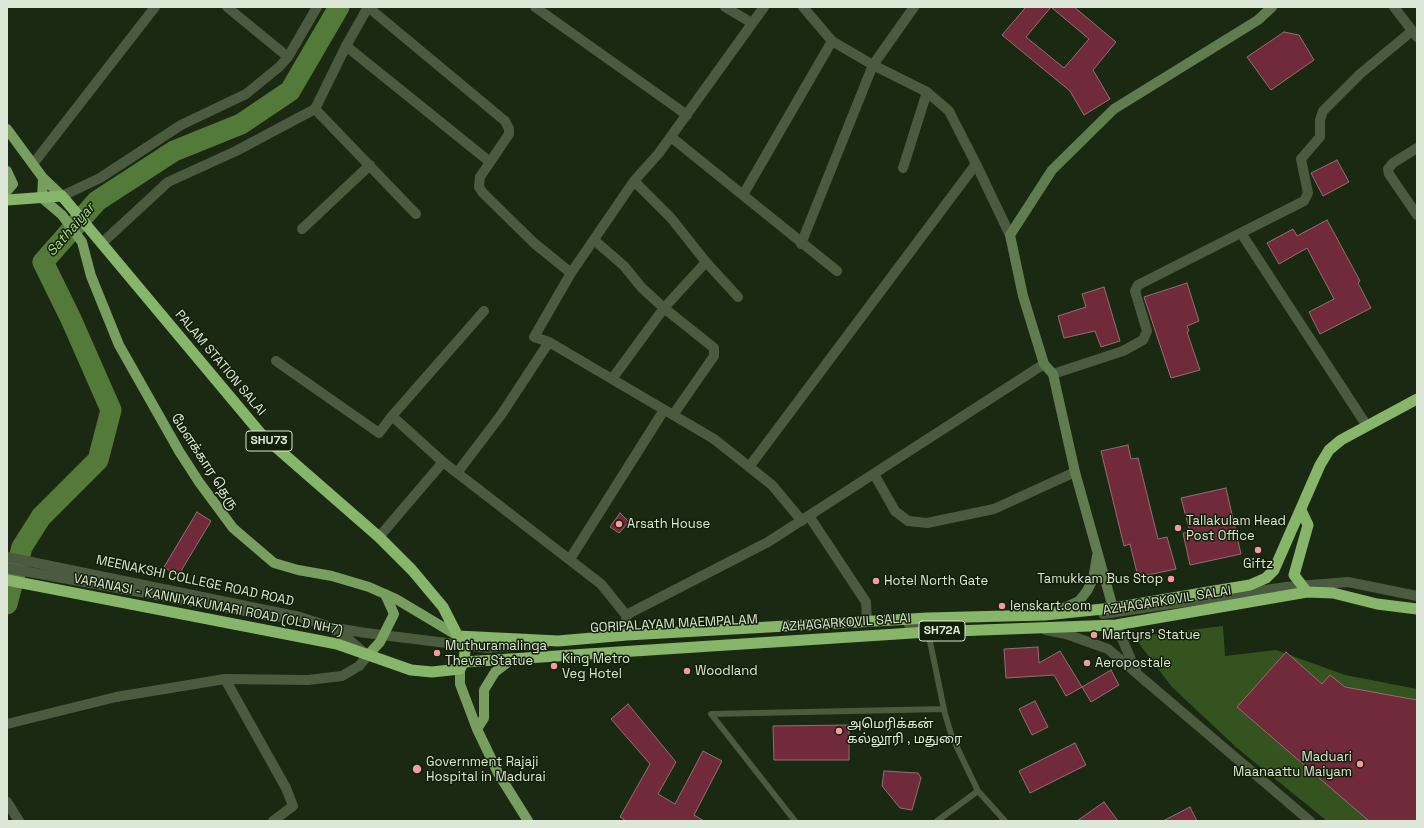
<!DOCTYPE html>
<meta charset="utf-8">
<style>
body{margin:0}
#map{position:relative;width:1424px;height:828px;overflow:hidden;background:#1a2911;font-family:"Space Grotesk",sans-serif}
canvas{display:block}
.frame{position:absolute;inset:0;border:8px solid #dde7d7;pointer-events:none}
</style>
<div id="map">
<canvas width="1424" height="828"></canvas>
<div class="frame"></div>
</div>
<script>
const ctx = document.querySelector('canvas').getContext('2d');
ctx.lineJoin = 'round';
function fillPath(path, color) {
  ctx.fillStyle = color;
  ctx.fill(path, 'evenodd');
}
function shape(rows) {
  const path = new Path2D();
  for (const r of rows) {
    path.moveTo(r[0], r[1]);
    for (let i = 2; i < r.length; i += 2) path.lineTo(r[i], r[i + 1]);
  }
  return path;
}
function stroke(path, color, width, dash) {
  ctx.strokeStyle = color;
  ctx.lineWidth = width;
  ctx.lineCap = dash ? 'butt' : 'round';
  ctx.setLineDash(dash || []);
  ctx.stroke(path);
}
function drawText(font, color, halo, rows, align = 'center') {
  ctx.font = font + ' "Space Grotesk","Noto Sans Tamil",sans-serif';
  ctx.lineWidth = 3;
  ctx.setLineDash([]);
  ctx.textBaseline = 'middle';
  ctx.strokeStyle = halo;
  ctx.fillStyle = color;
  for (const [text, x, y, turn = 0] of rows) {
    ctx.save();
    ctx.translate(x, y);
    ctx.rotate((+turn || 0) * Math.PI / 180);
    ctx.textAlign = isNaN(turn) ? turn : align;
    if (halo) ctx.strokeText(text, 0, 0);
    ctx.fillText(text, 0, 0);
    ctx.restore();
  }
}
fillPath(shape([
 [1223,626,1225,656,1276,650,1345,675,1417,689,1417,821,1327,821,1237,748,1172,687,1134,637]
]), '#35531f');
stroke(shape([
 [7,604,22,547,41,517,98,460,111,410,71,319,43,262,97,201,174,151,241,124,290,91,339,7]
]), '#547a3a', 21);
const building = shape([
 [1026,7,1074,7,1116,42,1093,70,1110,99,1084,115,1070,91,1002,35,1026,7],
 [1051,7,1089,39,1064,68,1026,37,1051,7],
 [1284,32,1299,35,1314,60,1271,90,1247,57,1284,32],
 [1337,160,1349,182,1323,196,1311,173,1337,160],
 [1327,220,1360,281,1358,283,1371,308,1320,334,1309,312,1334,299,1307,248,1279,264,1267,243,1293,229,1297,236,1327,220],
 [1187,283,1199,321,1187,326,1189,331,1187,332,1200,370,1171,378,1144,297,1187,283],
 [1104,287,1120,341,1101,347,1095,331,1064,338,1058,316,1086,307,1082,294,1104,287],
 [1128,445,1131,459,1138,458,1158,539,1167,537,1176,569,1138,577,1130,544,1124,546,1101,451,1128,445],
 [1226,488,1241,554,1190,565,1183,533,1190,532,1181,498,1226,488],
 [197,512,211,521,178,576,164,567,197,512],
 [620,513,629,522,619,533,610,527,620,513],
 [1038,647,1039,663,1060,651,1082,687,1066,696,1054,675,1006,678,1004,649,1038,647],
 [1286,652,1322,684,1330,675,1345,687,1417,700,1417,821,1369,821,1237,707,1286,652],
 [1111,670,1119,685,1091,702,1082,687,1111,670],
 [1035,701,1048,727,1032,735,1019,709,1035,701],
 [628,704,676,762,658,794,675,804,703,751,722,761,694,815,704,821,626,821,620,817,650,764,611,719,628,704],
 [849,725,849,760,774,760,773,726,849,725],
 [1075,743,1086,765,1030,793,1019,771,1075,743],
 [884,771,918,773,921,778,912,810,900,808,882,786,884,771],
 [1104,802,1118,821,1077,821,1104,802],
 [1190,807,1197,821,1163,821,1190,807]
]);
fillPath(building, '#712a3a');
stroke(building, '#936f74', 1);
stroke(shape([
 [928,632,945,714,952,737,978,791,1005,821],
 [795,821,711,714,944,709],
 [937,821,978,791]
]), '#4a5b40', 6);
stroke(shape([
 [227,7,288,57],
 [368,7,505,121,509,129,509,134,480,177,479,187,483,193,534,243,571,273],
 [535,7,687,115],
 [725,7,752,23],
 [764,7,659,153,634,181,571,273,534,337,549,342,714,439,772,485,802,521],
 [803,7,832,41,873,65,927,92,949,111,976,164,1010,235],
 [346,46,490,162],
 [315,109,416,214],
 [671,137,837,271],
 [1417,148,1393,163,1388,169,1389,174,1417,215],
 [33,164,155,7],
 [903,168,927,92],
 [634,181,671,218,706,262,738,297],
 [743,195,832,41],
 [62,196,100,178,181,125,246,94,279,67,288,57,317,7],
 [302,229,370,165],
 [1241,233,1367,426],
 [594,240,624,266,642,288,664,308,714,348,714,356,673,415],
 [801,244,873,65,914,7],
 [276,361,379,433,392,416,443,462,601,584,626,615,627,635],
 [1053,374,1123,351,1143,340,1147,331,1135,291,1138,285,1304,201,1308,193,1301,159,1320,137,1320,120,1323,111,1360,74,1412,31],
 [612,379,664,308,706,262],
 [392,416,484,311],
 [749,467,976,164],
 [457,473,501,415,549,342],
 [874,474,895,511,908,521,927,523,994,509,1075,472],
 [809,516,866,602,867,621],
 [379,537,443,462],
 [570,559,664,410],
 [7,568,278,617],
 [1103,614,1286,587,1348,582,1417,596],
 [626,615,768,542,1044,364],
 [909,625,941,623],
 [329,627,366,633,487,648,545,644],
 [225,679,286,788,293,806,273,821],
 [7,724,116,697,225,679,308,680,342,676,359,666,368,655],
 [7,802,19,821]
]), '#4a5b40', 10);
stroke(shape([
 [1394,7,1417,37],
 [102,243,168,182,236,151,315,109,346,46,368,7],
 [7,557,300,617,328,626,346,637,366,654],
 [1116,625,1136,671],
 [1046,630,1066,634,1108,649,1310,821]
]), '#4a5b40', 10);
stroke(shape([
 [1113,608,1075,472,1053,374,1044,364,1023,296,1010,235,1052,170,1114,109,1258,20,1272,7],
 [1055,612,1079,601,1087,591,1093,579,1097,556]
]), '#617d50', 10);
stroke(shape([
 [7,129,43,178,62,196],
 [7,171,13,184,7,191],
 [43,178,42,198,62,215,82,242,91,276,119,345,179,451,199,482,233,528,274,563,298,570,332,576,369,587,396,599,458,636],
 [368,655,380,642,394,614,385,594],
 [460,669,460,684,477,729,498,773,528,821],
 [477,729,484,718,484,690,495,672,512,659]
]), '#789f5f', 10);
stroke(shape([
 [7,200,62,196,262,435,379,537,412,570,443,607,465,650,464,662,460,669,432,672,411,670,337,644,7,580],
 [1301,510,1308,525,1294,575,1307,592],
 [458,636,558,641,627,635,928,618,1045,615,1113,608,1250,585,1266,578,1274,570,1320,465,1329,450,1341,440,1417,399],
 [464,662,928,632,1116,625,1307,592,1333,593,1377,604,1417,609]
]), '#87b66a', 11);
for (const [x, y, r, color] of [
 [619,524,4,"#f39aa8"],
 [1178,528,4,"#f39aa8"],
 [1258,550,4,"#f39aa8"],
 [1171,579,4,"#f39aa8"],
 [876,581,4,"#f39aa8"],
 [1002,606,4,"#f39aa8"],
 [1094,635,4,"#f39aa8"],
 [437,653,4,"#f39aa8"],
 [1087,663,4,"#f39aa8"],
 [554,666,4,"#f39aa8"],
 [687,671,4,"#f39aa8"],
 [839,731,4,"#f39aa8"],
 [1360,764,4,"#f39aa8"],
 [417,769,5,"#f39aa8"]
]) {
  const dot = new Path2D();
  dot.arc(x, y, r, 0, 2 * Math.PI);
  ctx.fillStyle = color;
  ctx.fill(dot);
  stroke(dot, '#111f07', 1.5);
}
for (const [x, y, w] of [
 [269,441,46],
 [942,631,46]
]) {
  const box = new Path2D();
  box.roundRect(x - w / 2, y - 10, w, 20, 3);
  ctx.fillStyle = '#111f07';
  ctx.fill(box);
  stroke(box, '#dde7d7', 1);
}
drawText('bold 12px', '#dde7d7', null, [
 ["SHU73",269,441],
 ["SH72A",942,631]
]);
drawText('13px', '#dde7d7', '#111f07', [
 ["PALAM STATION SALAI",220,363,50],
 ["மேளக்கார தெரு",204,462,57],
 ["MEENAKSHI COLLEGE ROAD ROAD",195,581,12],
 ["AZHAGARKOVIL SALAI",1167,601,-9],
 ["VARANASI - KANNIYAKUMARI ROAD (OLD NH7)",208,605,11],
 ["AZHAGARKOVIL SALAI",846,623,-4],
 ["GORIPALAYAM MAEMPALAM",674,624,-3]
]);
drawText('13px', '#dde7d7', '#111f07', [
 ["Tallakulam Head",1186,521],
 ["Post Office",1186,536],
 ["Arsath House",627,524],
 ["Giftz",1258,564,"center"],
 ["Tamukkam Bus Stop",1163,579,"right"],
 ["Hotel North Gate",884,581],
 ["lenskart.com",1010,606],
 ["Martyrs' Statue",1102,635],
 ["Muthuramalinga",445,646],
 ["Thevar Statue",445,661],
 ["King Metro",562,659],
 ["Veg Hotel",562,674],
 ["Aeropostale",1095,663],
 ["Woodland",695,671],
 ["அமெரிக்கன்",847,724],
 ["கல்லூரி , மதுரை",847,739],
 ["Maduari",1352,757,"right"],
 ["Maanaattu Maiyam",1352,772,"right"],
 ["Government Rajaji",426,762],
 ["Hospital in Madurai",426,777]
], 'left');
drawText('italic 14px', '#a9df86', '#111f07', [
 ["Sathaiyar",71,230,-49]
]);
</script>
